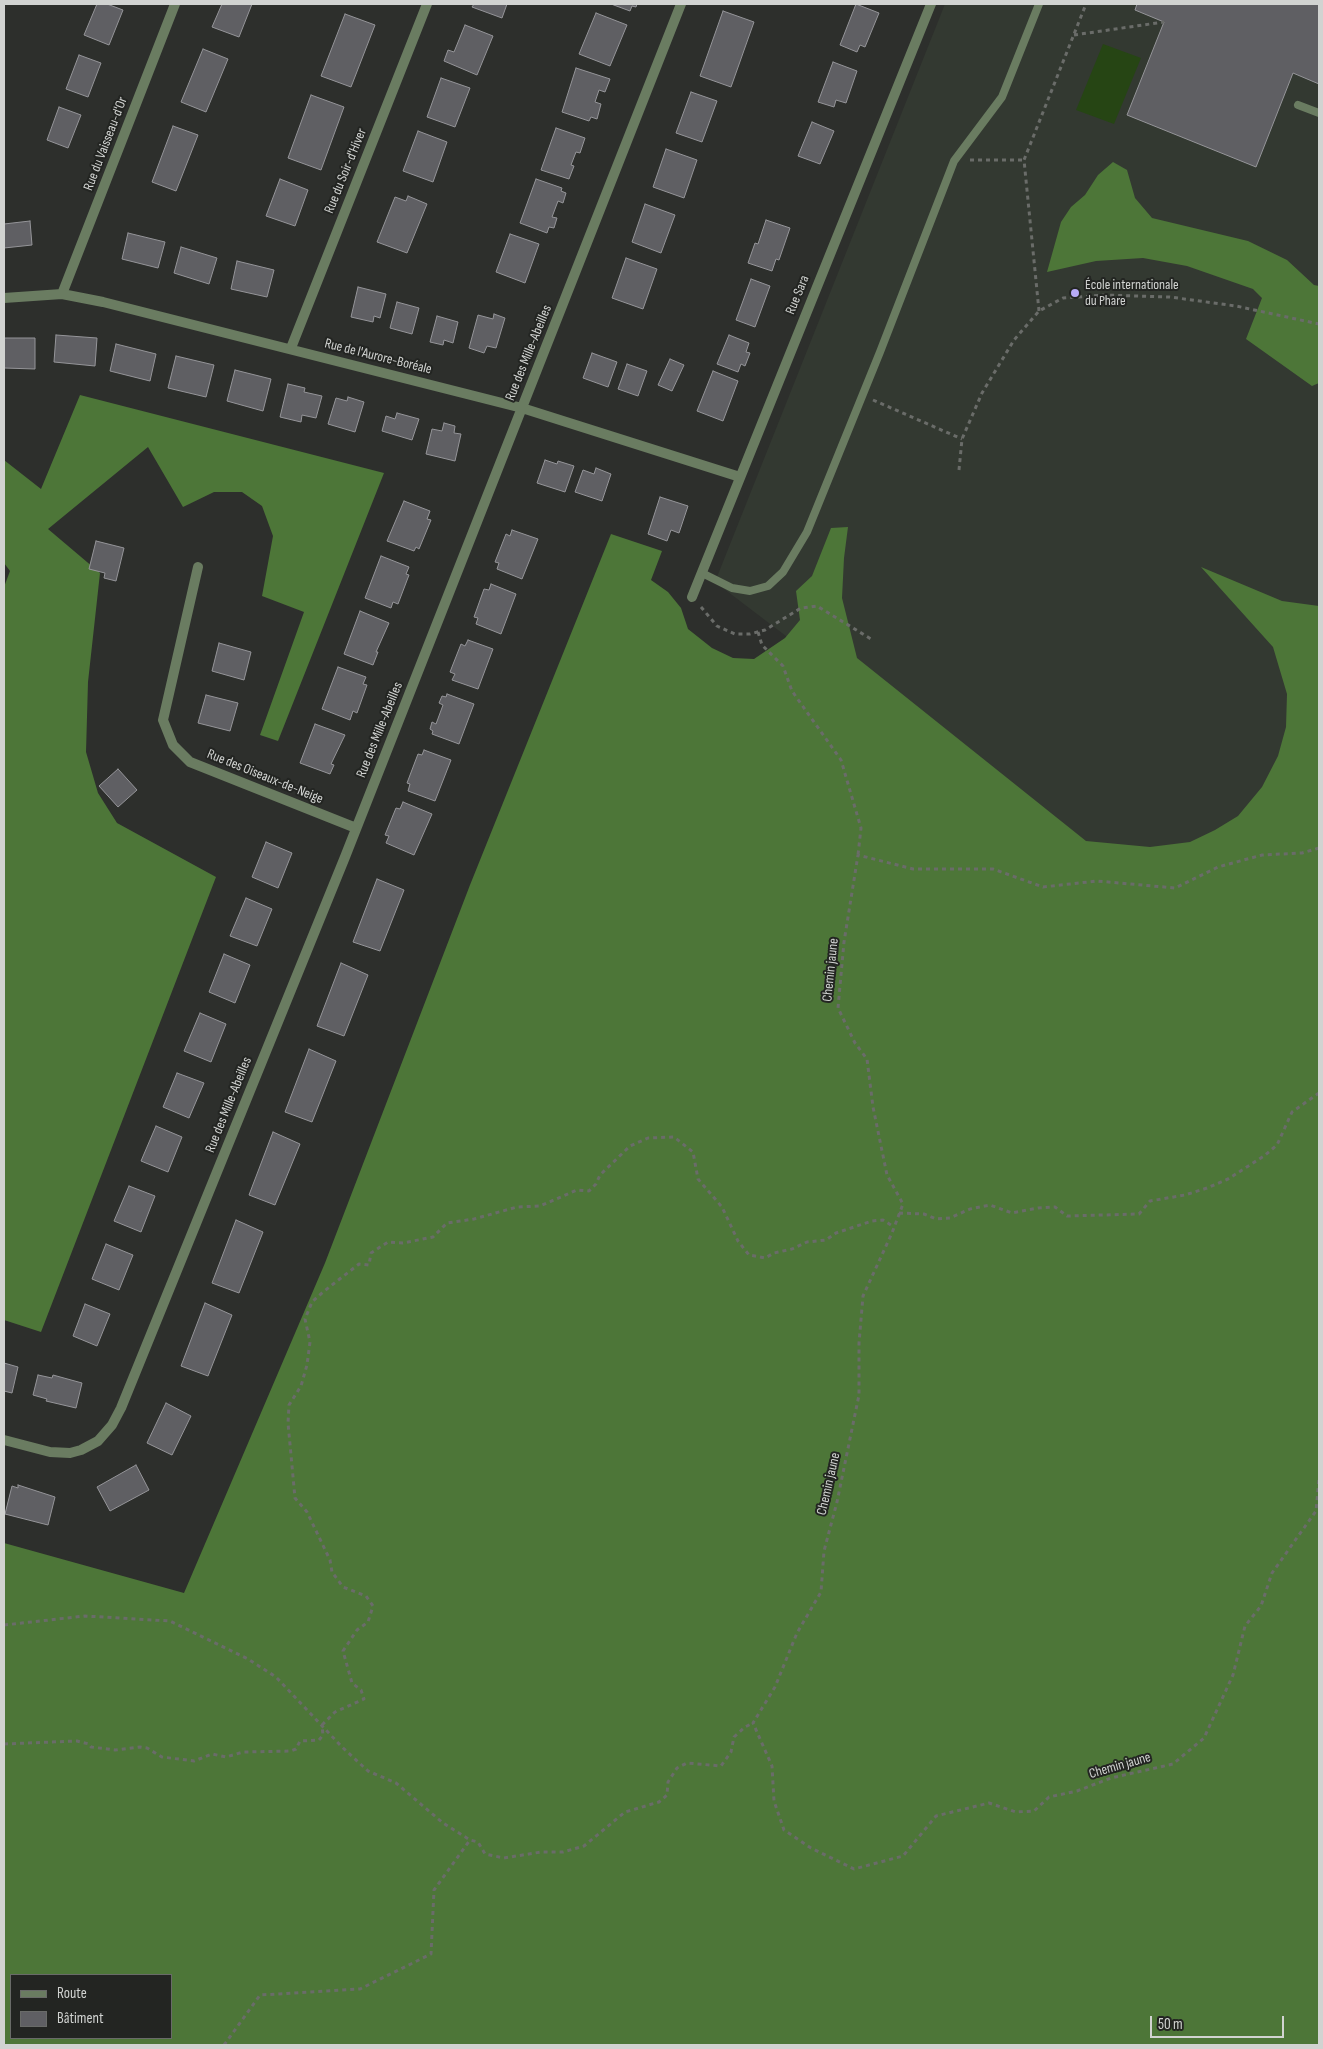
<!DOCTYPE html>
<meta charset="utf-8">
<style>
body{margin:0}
#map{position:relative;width:1323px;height:2049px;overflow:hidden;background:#2d2f2c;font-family:"Sofia Sans Condensed",sans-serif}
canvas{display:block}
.frame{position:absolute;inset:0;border:5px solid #d1d3d1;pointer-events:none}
.legend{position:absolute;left:10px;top:1974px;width:162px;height:65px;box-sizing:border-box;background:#232522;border:1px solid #696b68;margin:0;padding:6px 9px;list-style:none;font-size:15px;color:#d1d3d1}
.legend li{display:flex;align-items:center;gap:10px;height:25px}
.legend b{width:25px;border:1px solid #696b68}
.scale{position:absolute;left:1150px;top:2016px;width:134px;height:22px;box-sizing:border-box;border:2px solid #d1d3d1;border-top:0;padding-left:6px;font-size:15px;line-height:18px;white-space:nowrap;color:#d1d3d1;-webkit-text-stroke:4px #232522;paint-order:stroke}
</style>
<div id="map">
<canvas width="1323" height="2049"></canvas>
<div class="frame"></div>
<ul class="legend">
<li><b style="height:6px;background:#6a7c61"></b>Route</li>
<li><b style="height:14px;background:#5f5f63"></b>Bâtiment</li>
</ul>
<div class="scale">50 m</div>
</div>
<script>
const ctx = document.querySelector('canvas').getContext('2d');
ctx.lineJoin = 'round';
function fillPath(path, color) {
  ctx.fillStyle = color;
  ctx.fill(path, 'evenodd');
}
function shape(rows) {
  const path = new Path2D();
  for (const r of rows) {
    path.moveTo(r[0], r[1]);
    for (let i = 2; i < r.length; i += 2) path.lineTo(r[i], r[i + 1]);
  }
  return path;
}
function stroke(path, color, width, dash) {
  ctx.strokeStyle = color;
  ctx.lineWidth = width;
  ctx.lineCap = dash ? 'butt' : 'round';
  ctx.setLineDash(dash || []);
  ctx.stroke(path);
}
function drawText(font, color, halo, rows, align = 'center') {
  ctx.font = font + ' "Sofia Sans Condensed",sans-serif';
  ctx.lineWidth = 4;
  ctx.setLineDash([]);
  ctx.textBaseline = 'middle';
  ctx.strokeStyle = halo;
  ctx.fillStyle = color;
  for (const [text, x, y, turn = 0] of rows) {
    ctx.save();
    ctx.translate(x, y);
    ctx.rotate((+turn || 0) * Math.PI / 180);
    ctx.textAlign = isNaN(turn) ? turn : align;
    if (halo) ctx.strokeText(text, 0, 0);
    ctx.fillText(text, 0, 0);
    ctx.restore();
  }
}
fillPath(shape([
 [945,4,1319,4,1319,863,1198,950,715,582]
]), '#333931');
fillPath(shape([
 [1103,44,1141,58,1114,124,1076,110]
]), '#264514');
fillPath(shape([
 [1113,162,1127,170,1135,198,1152,218,1248,241,1287,260,1314,285,1319,286,1319,383,1312,386,1246,339,1262,298,1253,289,1187,266,1143,258,1096,261,1047,272,1061,222,1071,207,1085,195,1098,175],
 [80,395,384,473,278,741,260,735,304,612,262,596,273,536,262,506,242,492,214,492,183,507,148,447,48,529,100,573,88,682,86,752,98,793,117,823,216,877,41,1332,4,1320,4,587,10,571,4,563,4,460,41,489],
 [848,527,844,558,842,598,857,658,1086,841,1150,847,1190,842,1215,830,1238,816,1262,787,1278,756,1286,727,1287,694,1273,647,1201,567,1282,601,1319,606,1319,2045,4,2045,4,1543,184,1593,325,1263,470,885,611,534,662,551,651,580,668,592,681,608,688,629,712,648,733,658,754,659,785,638,800,620,796,591,812,576,831,528],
 [11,1975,171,1975,171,2038,11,2038]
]), '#4d7638');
const building = shape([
 [97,4,107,4,123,10,109,45,84,35,97,4],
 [222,4,252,4,239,37,212,27,222,4],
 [474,4,507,4,502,18,472,7,474,4],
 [611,4,637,4,636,7,632,6,630,11,611,4],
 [856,4,879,13,865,47,860,45,857,52,840,45,856,4],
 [1137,4,1319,4,1319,84,1293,73,1256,167,1127,115,1164,22,1135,10,1137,4],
 [723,11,754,22,731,87,700,76,723,11],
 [596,13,627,25,610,66,579,54,596,13],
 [345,14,375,25,351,87,321,76,345,14],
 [465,25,493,36,477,75,444,61,448,50,454,52,465,25],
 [203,49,228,59,206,112,181,102,203,49],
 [79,55,101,63,88,97,66,89,79,55],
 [833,62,857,71,846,103,836,100,834,107,818,102,833,62],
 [576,68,610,79,605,92,599,90,595,102,601,104,597,119,591,117,589,121,562,112,576,68],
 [441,78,470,88,455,127,427,117,441,78],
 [691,92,717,101,702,142,676,133,691,92],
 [311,95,344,107,321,170,288,158,311,95],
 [59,107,81,115,68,148,47,140,59,107],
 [812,122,834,131,820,164,798,156,812,122],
 [173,126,198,135,176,191,152,182,173,126],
 [556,128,585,138,580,153,576,152,571,165,574,166,569,179,541,170,556,128],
 [418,131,447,142,433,182,403,171,418,131],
 [666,149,697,160,684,198,653,187,666,149],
 [280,179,308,190,295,226,266,216,280,179],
 [536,179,562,188,561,191,566,193,563,203,558,201,552,217,557,218,554,228,549,227,547,233,520,223,536,179],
 [408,196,427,204,407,253,377,242,395,197,406,201,408,196],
 [645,204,675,215,661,253,632,242,645,204],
 [766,220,790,228,779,260,776,259,772,271,748,263,755,243,758,244,766,220],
 [30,221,32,245,4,248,4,224,30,221],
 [128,233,165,242,158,268,122,259,128,233],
 [510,234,539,244,525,283,496,272,510,234],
 [181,247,217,258,209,284,174,273,181,247],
 [626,258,657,269,643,309,612,298,626,258],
 [237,261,274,270,267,297,231,289,237,261],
 [751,279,770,286,755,327,736,320,751,279],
 [358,287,386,294,380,318,374,316,373,322,351,317,358,287],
 [397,302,419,308,412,334,390,328,397,302],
 [494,314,505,318,496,348,487,346,484,353,469,348,478,315,493,319,494,314],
 [437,316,458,322,453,343,444,340,443,345,430,342,437,316],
 [56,335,97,338,95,366,54,362,56,335],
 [729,335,749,343,746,352,750,353,745,366,741,364,738,372,717,364,729,335],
 [4,338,35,338,35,369,4,368,4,338],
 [116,344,156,354,150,381,110,371,116,344],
 [592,353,617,362,608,387,583,378,592,353],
 [176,356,214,365,206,397,168,388,176,356],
 [670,359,684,365,672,391,658,385,670,359],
 [627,364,647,371,638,396,618,389,627,364],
 [235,370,271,379,263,411,227,401,235,370],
 [713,371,738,381,723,421,697,411,713,371],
 [288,384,305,388,304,392,322,396,316,418,302,415,301,422,280,417,288,384],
 [348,397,364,402,355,432,328,424,336,398,347,401,348,397],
 [397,413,419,419,412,440,382,431,386,416,395,419,397,413],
 [444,423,455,426,454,433,461,434,455,461,426,454,432,429,442,431,444,423],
 [545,460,557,464,558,461,574,466,565,492,537,483,545,460],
 [596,468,611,474,602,501,575,492,583,470,594,474,596,468],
 [660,497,688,506,679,533,671,530,667,541,648,534,660,497],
 [404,501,430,511,427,519,431,520,419,549,416,547,414,551,387,541,404,501],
 [512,530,538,539,522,579,497,569,499,563,495,562,506,534,510,536,512,530],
 [96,541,124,548,116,581,104,578,105,573,89,569,96,541],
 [381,556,409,567,406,574,409,575,398,604,393,602,391,608,365,598,381,556],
 [491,584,516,594,501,634,476,624,478,618,474,617,484,589,489,590,491,584],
 [360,611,389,623,376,652,378,652,373,665,344,654,360,611],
 [468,640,493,649,478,689,452,680,455,674,450,672,461,644,465,646,468,640],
 [219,643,251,652,244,680,212,671,219,643],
 [338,667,366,677,363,684,367,685,357,713,353,711,350,720,322,709,338,667],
 [447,694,474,704,459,744,432,734,433,731,430,729,432,722,436,724,443,705,439,703,442,696,446,697,447,694],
 [206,695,238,703,230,731,198,723,206,695],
 [315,724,345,735,331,764,334,765,330,774,300,763,315,724],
 [424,750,451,760,435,801,408,791,410,784,407,783,418,754,422,755,424,750],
 [118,769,137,790,118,807,99,786,118,769],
 [403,802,432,814,414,855,386,843,389,836,385,835,396,808,400,809,403,802],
 [266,842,292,853,278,888,252,877,266,842],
 [377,879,404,890,380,951,353,942,377,879],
 [246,898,272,909,257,946,230,936,246,898],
 [224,954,250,965,235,1003,209,992,224,954],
 [341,963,368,975,344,1036,317,1026,341,963],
 [200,1013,226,1024,211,1062,184,1051,200,1013],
 [309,1049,336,1061,312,1122,285,1112,309,1049],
 [177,1073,204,1083,189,1118,163,1107,177,1073],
 [156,1126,182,1137,168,1172,141,1161,156,1126],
 [273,1132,300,1144,275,1205,249,1195,273,1132],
 [129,1186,155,1196,141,1232,114,1221,129,1186],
 [236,1220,263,1232,239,1293,212,1283,236,1220],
 [106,1244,133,1255,119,1290,92,1279,106,1244],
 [205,1303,232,1315,208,1376,181,1366,205,1303],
 [85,1304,110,1314,97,1346,73,1336,85,1304],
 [4,1363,18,1367,12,1393,4,1391,4,1363],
 [38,1375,52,1378,53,1375,82,1383,76,1408,46,1401,47,1399,33,1395,38,1375],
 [166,1403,191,1416,172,1455,147,1443,166,1403],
 [136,1465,149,1490,110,1511,97,1487,136,1465],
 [18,1485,55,1497,48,1525,5,1514,12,1486,18,1488,18,1485]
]);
fillPath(building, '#5f5f63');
stroke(building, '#959599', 1);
stroke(shape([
 [1074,35,1164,22],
 [970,160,1024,160],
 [1039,311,1024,160,1086,4],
 [873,400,962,439],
 [959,470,962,439,982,393,1014,340,1039,311,1063,298,1106,295,1170,297,1236,306,1319,324],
 [701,607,717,626,735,634,750,634,765,630,801,608,817,606,871,639],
 [758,632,762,645,783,666,792,691,841,760,861,828,858,855],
 [1319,848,1302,853,1262,855,1218,867,1175,888,1097,881,1043,887,993,869,913,869,858,855,844,942,838,1008,855,1043,867,1059,873,1107,887,1175,903,1204,892,1233,863,1296,859,1343,859,1395,837,1502,824,1551,821,1592,797,1633,775,1687,753,1723,772,1766,774,1801,784,1830,811,1848,854,1869,903,1856,936,1816,989,1803,1016,1812,1034,1811,1049,1797,1077,1791,1111,1778,1173,1764,1204,1738,1233,1675,1245,1626,1261,1606,1272,1573,1316,1511,1319,1479],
 [899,1213,924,1214,936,1219,950,1218,970,1209,990,1205,1012,1213,1038,1208,1055,1207,1067,1216,1139,1214,1150,1201,1185,1195,1207,1188,1228,1179,1264,1156,1277,1145,1292,1112,1319,1093],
 [4,1625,85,1616,170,1621,248,1659,276,1677,342,1747,368,1771,396,1783,443,1823,470,1840,478,1842,485,1854,504,1858,541,1852,563,1852,584,1846,625,1812,659,1802,667,1795,668,1782,677,1768,687,1763,721,1766,731,1752,734,1737,745,1727,753,1723],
 [322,1725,335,1712,364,1699,361,1690,352,1683,343,1651,357,1630,368,1622,373,1606,366,1596,343,1587,332,1572,330,1560,307,1512,295,1498,288,1423,289,1405,301,1386,307,1365,310,1342,305,1319,312,1302,323,1292,359,1264,369,1265,371,1253,388,1242,403,1243,433,1237,447,1223,474,1219,517,1207,540,1206,577,1190,589,1191,596,1184,600,1175,630,1146,648,1138,674,1137,693,1152,698,1179,722,1207,738,1241,749,1255,765,1258,774,1253,792,1249,807,1242,826,1240,836,1233,872,1221,883,1220,894,1227],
 [4,1744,77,1741,89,1744,91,1747,115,1750,140,1747,147,1748,162,1757,194,1761,212,1754,226,1757,243,1752,291,1751,296,1749,300,1741,319,1740,323,1735,322,1726],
 [224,2045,260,1995,360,1989,431,1954,434,1890,470,1840]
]), '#6a6c69', 3, [4, 4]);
stroke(shape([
 [1298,105,1319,113],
 [704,574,732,588,750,591,768,586,783,572,807,532,880,352,954,161,1002,97,1039,4]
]), '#6a7c61', 8);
stroke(shape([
 [62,294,175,4],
 [4,298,62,294,103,302,522,408,740,477],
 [291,348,427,4],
 [198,567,163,720,173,745,190,762,356,828],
 [692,597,931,4],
 [4,1440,50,1452,70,1453,81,1450,98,1441,112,1425,121,1408,345,857,681,4]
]), '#6a7c61', 10);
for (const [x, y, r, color] of [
 [1075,293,5,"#b8abf7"]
]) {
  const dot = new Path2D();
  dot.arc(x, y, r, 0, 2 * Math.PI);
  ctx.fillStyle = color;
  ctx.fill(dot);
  stroke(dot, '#232522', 2);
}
drawText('14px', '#d1d3d1', '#232522', [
 ["Rue du Vaisseau-d'Or",106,144,-69],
 ["Rue du Soir-d'Hiver",346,171,-68],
 ["Rue Sara",798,295,-68],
 ["Rue des Mille-Abeilles",529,353,-68],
 ["Rue de l'Aurore-Boréale",378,357,14],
 ["Rue des Mille-Abeilles",380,730,-68],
 ["Rue des Oiseaux-de-Neige",265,777,22],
 ["Chemin jaune",831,970,-84],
 ["Rue des Mille-Abeilles",229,1105,-68],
 ["Chemin jaune",829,1484,-77],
 ["Chemin jaune",1120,1766,-16]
]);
drawText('14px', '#d1d3d1', '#232522', [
 ["École internationale",1085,285],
 ["du Phare",1085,301]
], 'left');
</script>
